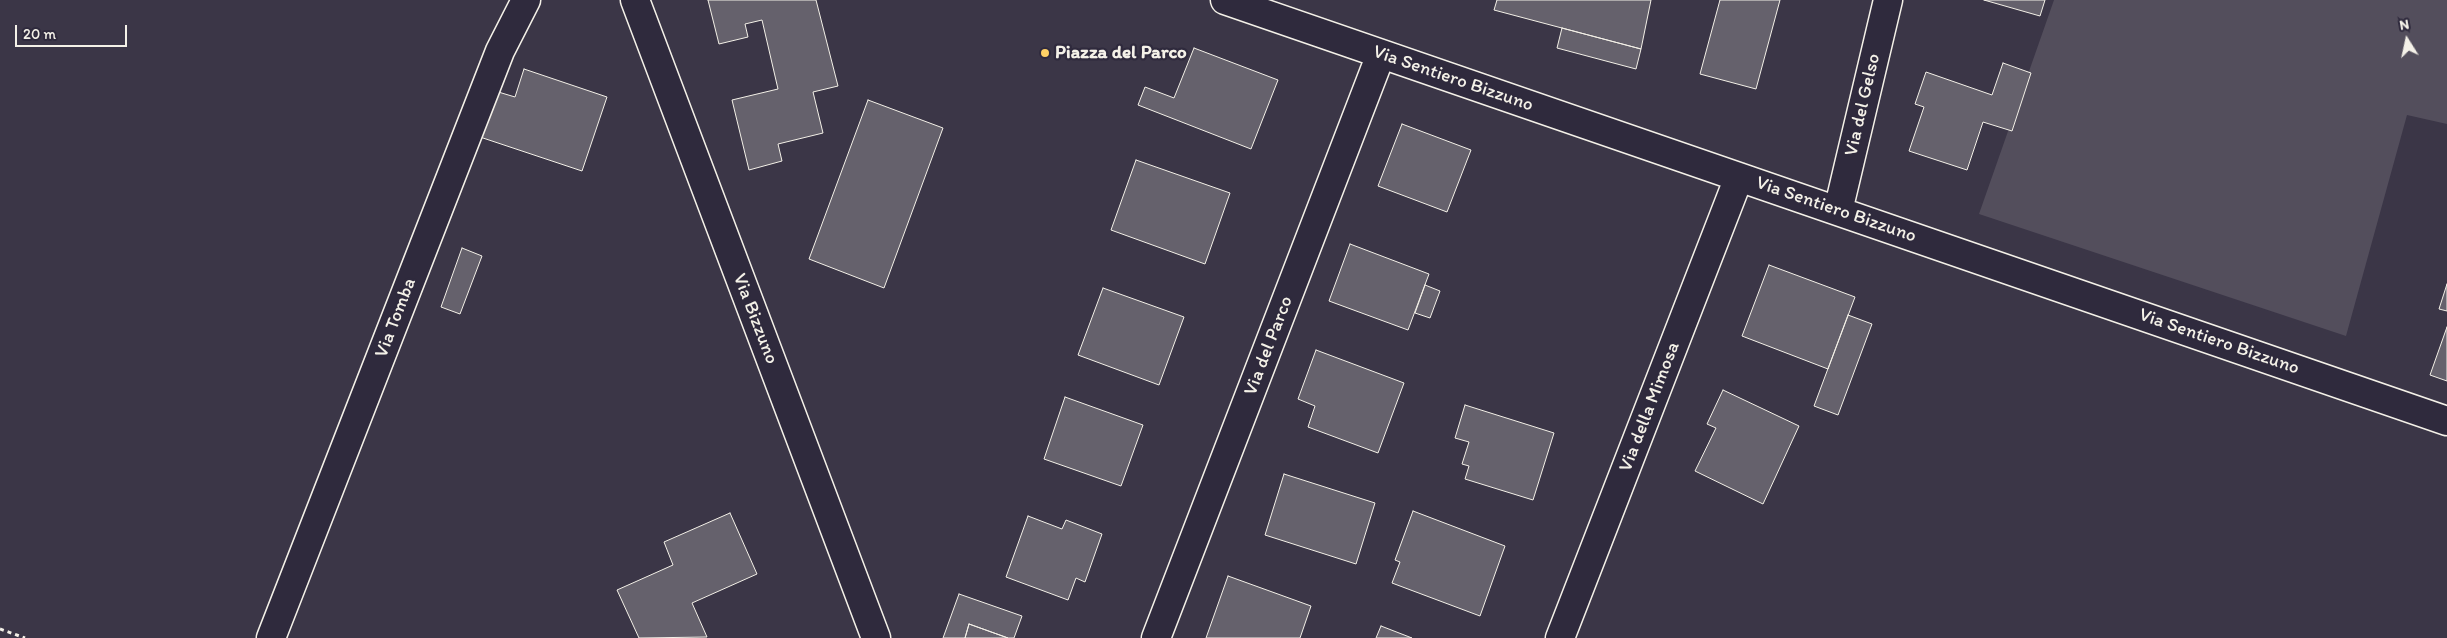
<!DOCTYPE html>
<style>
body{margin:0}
#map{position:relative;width:2447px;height:638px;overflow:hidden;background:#3b3647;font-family:Itim,sans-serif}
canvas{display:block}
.north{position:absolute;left:2382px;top:15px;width:50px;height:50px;-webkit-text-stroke:4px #2f2a3d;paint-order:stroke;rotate:350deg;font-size:14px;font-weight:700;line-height:20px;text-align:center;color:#f4f1e8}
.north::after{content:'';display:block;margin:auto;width:18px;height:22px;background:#f4f1e8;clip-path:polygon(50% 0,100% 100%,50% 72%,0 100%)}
.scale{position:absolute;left:15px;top:25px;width:112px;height:22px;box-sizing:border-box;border:2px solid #f4f1e8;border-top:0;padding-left:6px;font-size:15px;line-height:18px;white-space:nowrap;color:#f4f1e8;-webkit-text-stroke:4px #2f2a3d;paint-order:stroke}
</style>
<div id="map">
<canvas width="2447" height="638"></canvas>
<div class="north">N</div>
<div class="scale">20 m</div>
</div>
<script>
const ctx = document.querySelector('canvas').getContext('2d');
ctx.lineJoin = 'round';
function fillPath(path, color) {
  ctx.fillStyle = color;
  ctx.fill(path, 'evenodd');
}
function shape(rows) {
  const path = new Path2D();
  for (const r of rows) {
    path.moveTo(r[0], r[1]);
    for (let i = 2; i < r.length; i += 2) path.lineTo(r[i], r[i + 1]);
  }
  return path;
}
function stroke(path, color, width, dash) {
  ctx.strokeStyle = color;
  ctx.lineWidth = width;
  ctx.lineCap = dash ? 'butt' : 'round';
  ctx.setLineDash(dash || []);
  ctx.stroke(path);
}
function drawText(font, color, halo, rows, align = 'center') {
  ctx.font = font + ' Itim,sans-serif';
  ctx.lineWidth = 4.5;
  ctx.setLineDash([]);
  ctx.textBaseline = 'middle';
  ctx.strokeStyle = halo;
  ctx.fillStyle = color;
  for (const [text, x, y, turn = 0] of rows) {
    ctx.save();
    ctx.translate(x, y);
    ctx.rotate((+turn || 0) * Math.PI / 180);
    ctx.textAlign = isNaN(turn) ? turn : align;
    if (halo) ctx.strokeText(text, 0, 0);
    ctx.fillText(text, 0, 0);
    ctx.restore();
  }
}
fillPath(shape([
 [2054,0,2447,0,2447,124,2407,115,2346,336,1979,214]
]), '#534e5c');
const building = shape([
 [708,0,816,0,838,86,813,92,823,133,778,144,782,161,749,170,732,100,778,89,762,20,745,24,748,37,719,44,708,0],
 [1497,0,1651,0,1641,49,1494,10,1497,0],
 [1720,0,1780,0,1756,89,1700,74,1720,0],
 [1984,0,2045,0,2040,16,1984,0],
 [1562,28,1641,49,1636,69,1557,48,1562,28],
 [1194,48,1278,80,1251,149,1138,105,1145,87,1174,98,1194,48],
 [2003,63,2031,73,2012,131,1983,122,1967,170,1909,151,1924,107,1915,104,1926,72,1992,95,2003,63],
 [524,69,607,97,582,171,480,137,495,91,515,97,524,69],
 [868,100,943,128,884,288,809,259,868,100],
 [1402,124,1471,150,1447,212,1378,186,1402,124],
 [1136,160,1230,193,1205,264,1111,230,1136,160],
 [1350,244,1429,274,1408,330,1329,301,1350,244],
 [462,248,482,256,460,314,441,307,462,248],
 [1769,265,1855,297,1828,369,1742,336,1769,265],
 [2447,284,2447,311,2439,309,2447,284],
 [1425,285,1440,291,1430,318,1415,313,1425,285],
 [1103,288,1184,317,1159,385,1078,355,1103,288],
 [1848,315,1872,324,1838,415,1814,406,1848,315],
 [2447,327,2447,381,2430,375,2447,327],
 [1316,350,1404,383,1378,453,1308,427,1315,406,1298,399,1316,350],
 [1723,390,1799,426,1763,504,1695,471,1716,428,1707,424,1723,390],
 [1065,397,1143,425,1121,486,1044,459,1065,397],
 [1465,405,1554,433,1533,500,1465,479,1469,466,1462,464,1469,442,1455,438,1465,405],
 [1284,474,1375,503,1356,564,1265,535,1284,474],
 [1413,511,1505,546,1480,616,1392,583,1400,562,1395,560,1413,511],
 [730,513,757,574,692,603,707,637,639,638,617,590,673,565,664,542,730,513],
 [1028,516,1062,529,1066,520,1102,534,1085,582,1076,578,1068,600,1006,577,1028,516],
 [1228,576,1311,606,1300,638,1206,638,1228,576],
 [959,594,1022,616,1014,638,1008,638,969,624,965,638,943,638,959,594],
 [969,624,1008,638,965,638,969,624],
 [1381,626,1412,638,1376,638,1381,626]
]);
fillPath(building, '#65616c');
stroke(building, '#f4f1e8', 1);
const minor = shape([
 [635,0,876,638],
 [1225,0,2447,421],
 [1838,211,1888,0],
 [271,638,500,51,526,0],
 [1156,638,1381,54],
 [1560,638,1739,177]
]);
stroke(minor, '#f4f1e8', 31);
stroke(shape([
 [0,629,25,638]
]), '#f4f1e8', 3, [4, 4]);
stroke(minor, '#2f2a3d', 28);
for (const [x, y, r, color] of [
 [1045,53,5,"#ffd166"]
]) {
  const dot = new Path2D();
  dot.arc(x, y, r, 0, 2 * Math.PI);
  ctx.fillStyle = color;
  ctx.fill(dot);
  stroke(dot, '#2f2a3d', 2);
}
drawText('bold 19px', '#f4f1e8', '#2f2a3d', [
 ["Piazza del Parco",1055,53]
], 'left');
drawText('19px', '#f4f1e8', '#2f2a3d', [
 ["Via Sentiero Bizzuno",1453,79,19],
 ["Via del Gelso",1863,105,-77],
 ["Via Sentiero Bizzuno",1836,210,19],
 ["Via Tomba",396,318,-69],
 ["Via Bizzuno",755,319,69],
 ["Via Sentiero Bizzuno",2219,342,19],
 ["Via del Parco",1269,346,-69],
 ["Via della Mimosa",1650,407,-69]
]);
</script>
